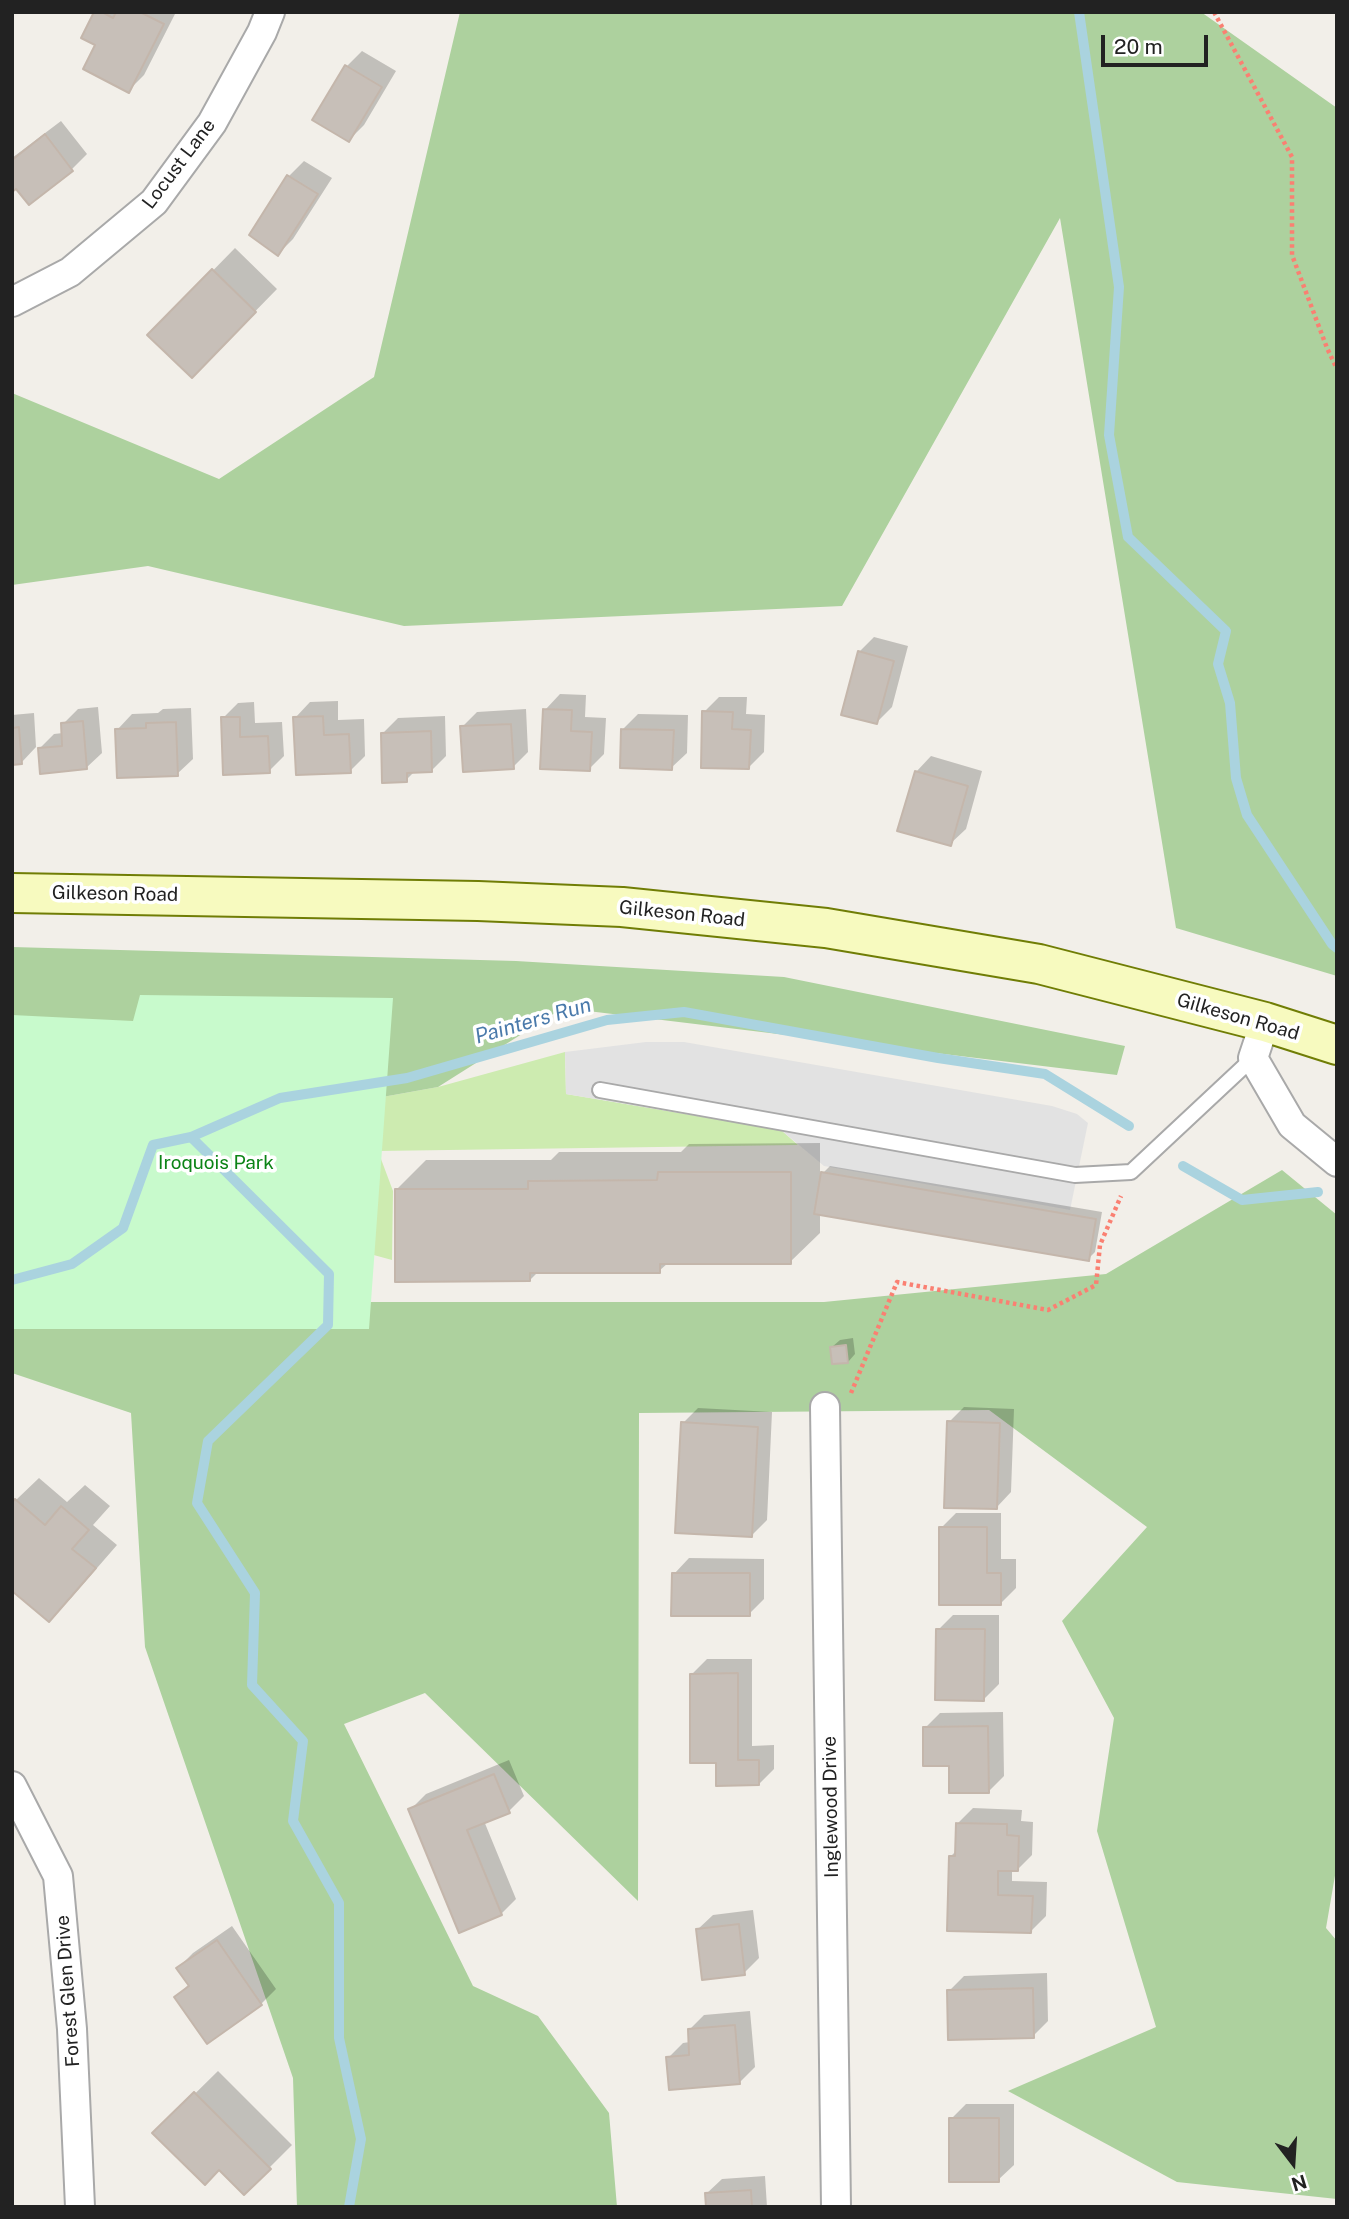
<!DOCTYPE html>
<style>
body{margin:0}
#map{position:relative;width:1349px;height:2219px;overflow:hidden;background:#f2efe9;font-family:"Public Sans",sans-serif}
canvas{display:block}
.frame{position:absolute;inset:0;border:14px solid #222;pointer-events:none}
.north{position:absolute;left:1258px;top:2128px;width:70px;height:70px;-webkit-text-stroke:5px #fff;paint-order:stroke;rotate:163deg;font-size:19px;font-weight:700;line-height:28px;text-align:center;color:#222}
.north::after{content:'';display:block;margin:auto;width:24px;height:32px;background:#222;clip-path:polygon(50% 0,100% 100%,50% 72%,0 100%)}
.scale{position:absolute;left:1101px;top:35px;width:107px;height:32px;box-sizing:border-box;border:4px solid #222;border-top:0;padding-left:9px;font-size:21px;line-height:24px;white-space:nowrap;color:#222;-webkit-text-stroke:5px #fff;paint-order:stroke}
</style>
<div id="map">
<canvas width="1349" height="2219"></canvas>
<div class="frame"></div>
<div class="north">N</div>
<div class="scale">20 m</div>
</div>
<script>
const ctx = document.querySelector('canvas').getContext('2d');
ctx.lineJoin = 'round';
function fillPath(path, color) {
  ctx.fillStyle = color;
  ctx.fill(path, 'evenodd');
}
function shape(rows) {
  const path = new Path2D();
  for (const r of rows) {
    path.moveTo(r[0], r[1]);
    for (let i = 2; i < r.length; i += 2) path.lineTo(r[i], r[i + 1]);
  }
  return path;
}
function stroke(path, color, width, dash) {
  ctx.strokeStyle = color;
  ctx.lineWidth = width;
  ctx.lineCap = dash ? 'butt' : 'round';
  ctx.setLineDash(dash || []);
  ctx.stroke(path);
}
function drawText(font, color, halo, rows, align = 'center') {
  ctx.font = font + ' "Public Sans",sans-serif';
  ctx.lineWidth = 7;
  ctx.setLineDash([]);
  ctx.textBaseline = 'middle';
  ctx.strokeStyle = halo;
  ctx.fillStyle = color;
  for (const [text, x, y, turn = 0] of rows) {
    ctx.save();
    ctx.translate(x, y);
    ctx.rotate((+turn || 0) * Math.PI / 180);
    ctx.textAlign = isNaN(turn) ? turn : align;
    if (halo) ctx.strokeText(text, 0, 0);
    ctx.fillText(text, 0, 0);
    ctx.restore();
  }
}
fillPath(shape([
 [565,1052,566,1094,781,1130,798,1145,378,1151,393,1191,392,1260,370,1254,349,1103,438,1087]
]), '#cdebb0');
fillPath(shape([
 [460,12,1201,12,1337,108,1337,976,1176,928,1060,218,842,606,404,626,148,566,12,585,12,393,219,479,374,377],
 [12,947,516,961,784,977,1125,1046,1117,1075,563,1008,438,1087,349,1103,12,1170],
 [1282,1170,1337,1215,1337,1864,1326,1928,1337,1941,1337,2199,1177,2182,1008,2091,1156,2027,1097,1831,1114,1718,1062,1621,1147,1527,989,1410,639,1413,638,1901,425,1693,344,1724,473,1986,538,2016,609,2113,617,2207,297,2207,293,2078,145,1647,131,1413,12,1373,12,1281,107,1302,824,1302,1106,1274]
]), '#add19e');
fillPath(shape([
 [140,995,393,998,369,1329,12,1329,12,1015,133,1021]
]), '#c8facc');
fillPath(shape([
 [646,1042,684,1042,1052,1106,1077,1114,1088,1123,1070,1210,824,1166,781,1130,566,1094,565,1052]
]), '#e2e2e2');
fillPath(shape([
 [96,12,176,12,144,75,129,90,97,44],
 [362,51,396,71,364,125,349,140,314,120,347,66],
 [61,121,87,154,72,169,29,202,16,186,12,190,12,158],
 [304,161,332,178,293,239,278,254,252,235,289,176],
 [235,248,277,289,192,376,150,335],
 [874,637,908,646,892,707,877,722,859,652],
 [560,694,586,695,585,717,606,718,604,754,589,769,545,710],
 [719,697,747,697,746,714,765,715,764,752,749,767,704,712],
 [338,701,338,720,364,719,365,756,350,771,295,718,310,702],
 [254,702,255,723,282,722,284,756,269,771,223,718,238,703],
 [98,707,102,753,86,768,39,749,54,734,63,733,63,724,78,709],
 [191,708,193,759,177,774,117,730,132,714,158,713,163,709],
 [526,709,528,752,513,767,462,727,477,712],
 [34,713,36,747,21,763,12,763,12,715],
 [638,714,688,715,687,753,671,768,623,729],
 [445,716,446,756,431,771,415,771,406,780,383,733,398,718],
 [931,756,982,771,966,829,950,844,916,772],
 [820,1143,820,1176,830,1166,1102,1212,1095,1252,1088,1259,820,1213,820,1233,790,1262,668,1263,659,1271,538,1272,530,1280,397,1189,426,1160,551,1160,559,1152,681,1152,689,1144],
 [853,1338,855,1354,848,1362,832,1347,840,1340],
 [964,1407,1014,1409,1011,1492,996,1508,949,1422],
 [698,1408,772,1412,767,1520,752,1535,683,1423],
 [39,1478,67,1502,85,1485,110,1506,93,1525,117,1545,71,1598,49,1620,16,1500],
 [956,1513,1001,1513,1001,1559,1016,1559,1016,1588,1001,1603,941,1528],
 [689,1558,764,1559,764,1599,749,1614,674,1574],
 [953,1615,999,1615,999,1684,984,1699,938,1630],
 [707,1659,752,1659,752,1746,774,1745,774,1769,759,1784,717,1761,692,1674],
 [1003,1712,1004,1776,989,1791,950,1764,925,1728,940,1713],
 [509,1760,524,1796,509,1811,484,1821,516,1899,501,1914,410,1810,426,1794],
 [973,1808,1022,1810,1021,1821,1033,1822,1032,1855,1017,1870,1012,1870,1012,1881,1047,1882,1046,1916,1031,1931,951,1856,957,1850,958,1823],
 [753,1910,759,1958,744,1973,697,1930,713,1915],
 [232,1926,276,1989,261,2004,176,1997,189,1984,178,1968,193,1953],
 [1047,1973,1048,2021,1033,2036,949,1991,964,1976],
 [750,2011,755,2067,739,2083,668,2058,683,2043,690,2042,689,2030,704,2015],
 [218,2071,292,2145,244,2193,219,2168,155,2133],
 [966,2104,1014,2104,1014,2165,998,2180,951,2119],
 [765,2176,767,2207,707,2207,706,2194,722,2179]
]), '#0003');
stroke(shape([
 [1079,12,1119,287,1109,435,1128,537,1226,631,1218,664,1230,703,1236,778,1247,815,1332,944,1337,948],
 [191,1137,329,1274,328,1325,208,1441,197,1503,255,1593,252,1685,303,1741,293,1821,339,1903,339,2038,361,2139,349,2207],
 [1183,1166,1242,1200,1318,1192],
 [12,1280,72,1264,123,1228,153,1145,191,1137,280,1098,407,1078,607,1020,684,1012,938,1058,1045,1074,1129,1126]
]), '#aad3df', 10);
const building = shape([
 [94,12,102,12,113,18,116,12,140,12,164,24,129,93,83,69,95,45,81,38,94,12],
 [345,65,382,87,349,142,312,120,345,65],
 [45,134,73,171,29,205,16,189,12,192,12,160,45,134],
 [287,175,318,194,278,256,249,235,287,175],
 [212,269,256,312,192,378,147,335,212,269],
 [858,651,894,661,877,724,841,715,858,651],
 [543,709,572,710,571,731,592,732,590,771,540,769,543,709],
 [702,711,733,712,732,729,751,730,749,769,701,768,702,711],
 [323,716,324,735,349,734,351,773,296,775,293,717,323,716],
 [221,717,240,717,240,737,268,736,270,773,223,775,221,717],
 [83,721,87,769,40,774,38,748,62,746,61,723,83,721],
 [176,722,178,776,117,778,115,729,146,728,146,723,176,722],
 [511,724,514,769,463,772,460,726,511,724],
 [19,727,22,764,12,765,12,728,19,727],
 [621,729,674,730,672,770,620,768,621,729],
 [431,731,432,772,407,773,407,782,382,783,381,733,431,731],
 [915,771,968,786,951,846,897,831,915,771],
 [658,1172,791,1172,791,1264,660,1264,660,1273,530,1273,530,1281,395,1282,395,1189,528,1189,528,1181,657,1180,658,1172],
 [821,1172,1096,1219,1089,1261,814,1214,821,1172],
 [846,1345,848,1363,832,1364,830,1347,846,1345],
 [947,1421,1000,1423,997,1509,944,1508,947,1421],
 [681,1422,758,1427,752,1537,675,1533,681,1422],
 [15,1499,45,1525,61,1506,89,1530,72,1549,96,1568,49,1622,12,1591,12,1503,15,1499],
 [939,1527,987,1527,987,1573,1001,1573,1001,1605,939,1605,939,1527],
 [672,1573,750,1573,750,1616,671,1616,672,1573],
 [936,1629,985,1629,984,1701,935,1700,936,1629],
 [738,1673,738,1760,759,1760,759,1785,716,1786,716,1763,690,1763,690,1674,738,1673],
 [988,1726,989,1793,949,1793,949,1766,923,1766,923,1727,988,1726],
 [494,1774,510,1813,467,1830,502,1915,459,1933,408,1809,494,1774],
 [956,1823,1007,1824,1007,1835,1019,1836,1018,1871,998,1871,998,1895,1033,1896,1031,1933,947,1931,949,1856,955,1856,956,1823],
 [739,1924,745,1975,702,1980,696,1929,739,1924],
 [217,1940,262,2005,207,2044,174,1997,189,1986,176,1968,217,1940],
 [1033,1988,1034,2038,948,2040,947,1990,1033,1988],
 [735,2025,740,2084,669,2090,666,2057,689,2055,688,2029,735,2025],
 [194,2092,271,2169,244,2195,219,2170,205,2185,152,2133,194,2092],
 [949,2118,999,2118,999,2182,949,2182,949,2118],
 [751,2190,752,2207,706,2207,705,2193,751,2190]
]);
fillPath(building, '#c7bfb8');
stroke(building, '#c4b6ab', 2);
const lane = shape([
 [600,1090,1075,1175,1131,1172,1253,1058]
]);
const street = shape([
 [12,302,70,272,154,202,212,123,262,32,270,12],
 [1265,1022,1253,1058,1292,1125,1337,1162],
 [825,1407,836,2207],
 [12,1786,58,1876,72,2029,80,2207]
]);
const secondary = shape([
 [12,893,478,901,622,907,826,928,1039,964,1265,1022,1337,1045]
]);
stroke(lane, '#a9a9a9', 18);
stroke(street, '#a9a9a9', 32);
stroke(secondary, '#707d05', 42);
stroke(shape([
 [1214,12,1292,157,1292,255,1327,348,1337,369],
 [851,1393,897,1282,1048,1310,1096,1285,1100,1245,1121,1196]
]), '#fa8072', 4.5, [3.5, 3.5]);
stroke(lane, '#fff', 14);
stroke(street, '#fff', 28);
stroke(secondary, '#f7fabf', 38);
drawText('19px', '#222', '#fff', [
 ["Locust Lane",179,164,-53],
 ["Gilkeson Road",115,894,1],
 ["Gilkeson Road",682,914,6],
 ["Gilkeson Road",1238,1017,16],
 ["Inglewood Drive",831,1807,-91],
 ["Forest Glen Drive",68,1991,-94]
]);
drawText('19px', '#0c8416', '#fff', [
 ["Iroquois Park",216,1163]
]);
drawText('italic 21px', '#4a7aab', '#fff', [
 ["Painters Run",533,1021,-16]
]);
</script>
